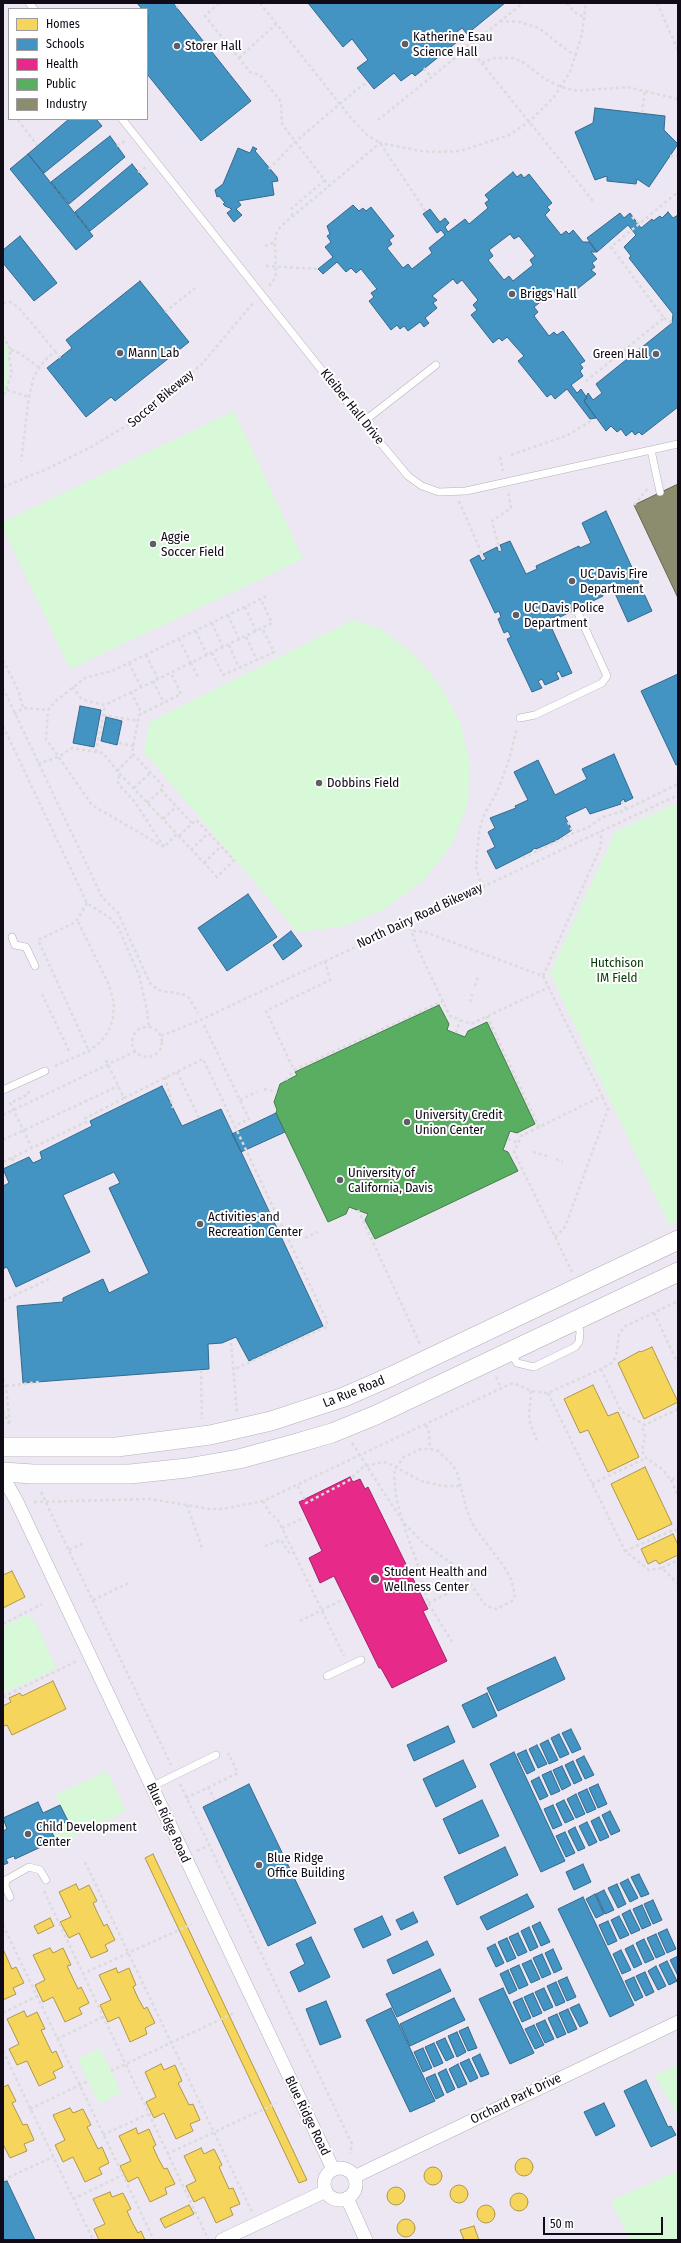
<!DOCTYPE html>
<style>
body{margin:0}
#map{position:relative;width:681px;height:2243px;overflow:hidden;background:#f8f6fb;font-family:"Fira Sans Condensed",sans-serif}
canvas{display:block}
.frame{position:absolute;inset:0;border:4px solid #100b16;pointer-events:none}
.legend{position:absolute;left:8px;top:8px;width:140px;height:112px;box-sizing:border-box;background:#fff;border:1px solid #9f9da2;margin:0;padding:5px 7px;list-style:none;font-size:12px;color:#100b16}
.legend li{display:flex;align-items:center;gap:8px;height:20px}
.legend b{width:20px;border:1px solid #9f9da2}
.scale{position:absolute;left:543px;top:2217px;width:120px;height:18px;box-sizing:border-box;border:2px solid #100b16;border-top:0;padding-left:5px;font-size:12px;line-height:14px;white-space:nowrap;color:#100b16;-webkit-text-stroke:3px #fff;paint-order:stroke}
</style>
<div id="map">
<canvas width="681" height="2243"></canvas>
<div class="frame"></div>
<ul class="legend">
<li><b style="height:11px;background:#f6d55c"></b>Homes</li>
<li><b style="height:11px;background:#4393c3"></b>Schools</li>
<li><b style="height:11px;background:#e7298a"></b>Health</li>
<li><b style="height:11px;background:#5aae61"></b>Public</li>
<li><b style="height:11px;background:#8c8c6e"></b>Industry</li>
</ul>
<div class="scale">50 m</div>
</div>
<script>
const ctx = document.querySelector('canvas').getContext('2d');
ctx.lineJoin = 'round';
function fillPath(path, color) {
  ctx.fillStyle = color;
  ctx.fill(path, 'evenodd');
}
function shape(rows) {
  const path = new Path2D();
  for (const r of rows) {
    if (r.length === 3) {
      path.moveTo(r[0] + r[2], r[1]);
      path.arc(r[0], r[1], r[2], 0, 2 * Math.PI);
      continue;
    }
    path.moveTo(r[0], r[1]);
    for (let i = 2; i < r.length; i += 2) path.lineTo(r[i], r[i + 1]);
  }
  return path;
}
function stroke(path, color, width, dash) {
  ctx.strokeStyle = color;
  ctx.lineWidth = width;
  ctx.lineCap = dash ? 'butt' : 'round';
  ctx.setLineDash(dash || []);
  ctx.stroke(path);
}
function drawText(font, color, halo, rows, align = 'center') {
  ctx.font = font + ' "Fira Sans Condensed",sans-serif';
  ctx.lineWidth = 4;
  ctx.setLineDash([]);
  ctx.textBaseline = 'middle';
  ctx.strokeStyle = halo;
  ctx.fillStyle = color;
  for (const [text, x, y, turn = 0] of rows) {
    ctx.save();
    ctx.translate(x, y);
    ctx.rotate((+turn || 0) * Math.PI / 180);
    ctx.textAlign = isNaN(turn) ? turn : align;
    if (halo) ctx.strokeText(text, 0, 0);
    ctx.fillText(text, 0, 0);
    ctx.restore();
  }
}
fillPath(shape([
 [3,3,678,3,678,2240,3,2240],
 [9,9,147,9,147,119,9,119]
]), '#ece7f2');
fillPath(shape([
 [3,342,9,349,7,390,3,397],
 [234,411,303,559,70,669,3,528,3,522],
 [353,620,381,629,412,653,440,685,460,722,470,762,468,803,452,845,424,880,385,909,342,927,297,932,144,752,149,722],
 [678,802,678,1220,669,1225,550,973,615,832],
 [27,1615,35,1622,56,1667,53,1670,3,1693,3,1627],
 [107,1771,126,1811,64,1841,60,1834,54,1837,50,1829,68,1821,55,1795],
 [100,2048,121,2093,99,2104,78,2059],
 [678,2065,678,2117,655,2075],
 [678,2171,678,2240,630,2240,611,2201]
]), '#d8f9d7');
const homes = shape([
 [652,1347,678,1402,644,1419,618,1363,640,1351,641,1352,652,1347],
 [593,1385,608,1416,618,1412,639,1457,608,1472,588,1430,580,1433,564,1399,593,1385],
 [645,1467,672,1524,638,1540,611,1484,645,1467],
 [673,1534,678,1545,678,1555,659,1564,656,1560,648,1564,641,1549,673,1534],
 [12,1571,25,1597,3,1608,3,1575,12,1571],
 [53,1681,66,1709,12,1735,7,1725,4,1726,3,1724,3,1706,11,1702,9,1698,20,1693,22,1696,53,1681],
 [153,1854,307,2180,299,2183,145,1858,153,1854],
 [76,1884,79,1890,89,1885,97,1901,93,1903,98,1914,104,1926,107,1924,115,1940,105,1945,108,1951,91,1958,79,1933,69,1938,60,1922,71,1917,59,1892,76,1884],
 [50,1918,54,1926,38,1934,34,1926,50,1918],
 [50,1948,53,1953,63,1948,71,1965,67,1966,78,1989,81,1987,89,2003,79,2008,82,2014,65,2022,53,1997,43,2002,35,1985,45,1980,33,1955,50,1948],
 [3,1949,12,1969,16,1967,24,1983,13,1988,16,1994,3,2000,3,1949],
 [116,1968,118,1973,129,1968,136,1985,133,1987,138,1998,144,2009,147,2007,155,2023,145,2028,147,2034,130,2042,119,2017,108,2022,100,2005,111,2000,99,1975,116,1968],
 [24,2011,27,2017,37,2012,45,2029,41,2030,52,2053,56,2051,63,2067,53,2072,56,2078,39,2086,27,2061,17,2065,9,2049,19,2044,7,2019,24,2011],
 [161,2064,164,2070,175,2065,182,2081,178,2083,189,2105,193,2104,200,2120,190,2124,193,2131,176,2139,164,2113,154,2118,146,2102,156,2097,145,2072,161,2064],
 [8,2085,16,2101,12,2103,23,2125,27,2124,34,2140,24,2144,27,2151,10,2158,3,2144,3,2087,8,2085],
 [70,2108,73,2113,83,2109,91,2125,87,2127,98,2149,102,2147,109,2163,99,2168,102,2174,85,2182,73,2157,63,2162,55,2145,65,2140,53,2115,70,2108],
 [136,2128,138,2134,149,2129,156,2145,153,2147,158,2158,164,2169,167,2168,175,2184,165,2188,167,2194,150,2202,138,2177,128,2182,120,2166,131,2161,119,2136,136,2128],
 [201,2148,204,2154,214,2149,222,2165,219,2167,229,2189,233,2188,240,2204,230,2208,233,2215,216,2223,204,2197,194,2202,186,2186,196,2181,184,2156,201,2148],
 [524,2167,9],
 [433,2176,9],
 [459,2194,9],
 [396,2196,9],
 [110,2192,112,2197,123,2193,131,2209,127,2211,132,2222,138,2233,141,2231,145,2240,99,2240,94,2229,105,2224,93,2199,110,2192],
 [519,2202,9],
 [486,2214,9],
 [189,2205,194,2214,165,2228,160,2219,189,2205],
 [406,2228,9],
 [474,2226,479,2240,464,2240,460,2230,474,2226]
]);
fillPath(homes, '#f6d55c');
stroke(homes, '#b19847', 1);
const schools = shape([
 [137,3,173,3,251,101,201,141,147,74,148,17,147,9,142,9,137,3],
 [308,3,505,3,467,34,462,28,452,36,457,42,415,76,412,73,401,81,394,73,374,89,357,68,368,60,352,39,343,47,308,3],
 [595,108,665,116,664,130,678,144,649,187,637,179,636,184,607,181,607,176,595,180,575,132,593,123,595,108],
 [69,119,96,119,102,126,44,173,28,154,69,119],
 [110,136,125,157,69,204,51,182,110,136],
 [253,147,257,149,255,151,277,177,278,181,272,182,274,195,238,201,241,205,236,209,242,215,234,222,227,213,232,209,225,206,223,204,225,203,219,196,217,197,215,190,223,184,238,148,250,153,253,147],
 [28,154,93,236,76,250,10,169,28,154],
 [132,164,148,184,90,231,75,212,132,164],
 [513,172,517,177,521,174,524,178,529,174,552,203,547,207,550,210,545,215,561,235,566,231,569,234,573,230,583,242,589,242,597,252,591,252,597,259,592,263,595,267,591,270,596,274,566,298,562,293,558,296,554,291,534,307,538,312,534,316,549,336,554,332,557,335,563,331,585,361,580,364,583,368,580,371,583,376,571,385,577,393,581,389,587,398,584,401,596,418,590,419,567,389,555,399,551,394,547,397,518,361,524,356,507,337,502,341,499,338,493,343,471,315,477,310,473,305,478,300,462,280,457,284,453,279,432,296,437,300,433,303,437,308,425,318,429,323,424,327,420,322,408,331,404,326,400,329,397,325,391,330,369,301,374,297,371,293,377,289,361,269,356,273,351,268,346,272,337,262,323,274,318,269,333,257,325,247,331,242,327,236,330,234,327,226,353,205,359,211,363,208,366,211,371,207,394,236,389,240,392,244,387,248,403,268,408,264,412,269,432,253,429,248,445,235,441,230,437,233,423,214,430,209,440,222,445,218,449,223,445,227,448,232,465,219,469,224,488,208,485,203,489,200,485,195,513,172],
 [510,234,514,239,519,236,535,256,530,260,533,265,513,281,509,276,504,280,488,260,493,256,489,250,510,234],
 [668,212,673,218,678,215,678,407,642,435,639,432,635,435,632,431,626,436,621,429,617,432,611,426,606,431,584,401,588,393,593,400,602,393,596,384,672,323,673,314,629,258,631,256,624,247,636,235,628,225,597,252,587,238,620,213,624,218,630,213,641,228,652,219,653,221,660,216,662,218,668,212],
 [20,236,57,283,34,301,3,263,3,250,20,236],
 [140,281,189,342,115,401,111,397,86,417,47,368,72,348,66,340,140,281],
 [606,511,652,611,628,622,613,589,602,594,603,596,560,617,559,615,548,620,572,673,562,677,559,671,556,673,559,679,545,685,542,679,538,681,542,688,532,692,507,639,511,637,508,631,504,633,498,619,501,617,499,611,495,613,470,560,479,555,482,561,486,559,483,554,497,547,499,552,502,550,500,545,510,541,526,574,537,569,536,566,579,546,580,548,591,543,582,523,606,511],
 [678,674,678,764,676,765,641,691,678,674],
 [80,706,101,710,94,747,73,743,80,706],
 [106,717,122,721,117,745,101,741,106,717],
 [614,754,633,798,625,802,624,799,620,802,621,804,590,814,586,807,565,817,572,830,557,840,536,849,535,848,532,850,532,851,496,869,487,851,495,847,488,832,495,828,490,818,516,808,515,806,528,800,514,772,538,760,555,795,587,779,582,769,614,754],
 [248,894,277,937,227,971,198,928,248,894],
 [291,931,302,946,283,960,273,945,291,931],
 [162,1086,182,1126,221,1109,323,1326,249,1361,236,1337,222,1343,208,1344,209,1369,23,1383,17,1306,63,1302,63,1298,103,1279,109,1293,149,1273,109,1188,120,1183,114,1172,63,1195,90,1252,16,1287,7,1267,3,1269,3,1186,9,1183,3,1169,29,1157,33,1163,42,1159,40,1152,92,1126,90,1121,162,1086],
 [276,1113,285,1132,241,1152,232,1134,276,1113],
 [555,1657,565,1679,498,1711,487,1688,555,1657],
 [487,1693,497,1716,473,1728,462,1705,487,1693],
 [448,1726,455,1742,414,1761,407,1745,448,1726],
 [571,1729,581,1749,572,1753,562,1733,571,1729],
 [559,1734,569,1754,560,1758,551,1738,559,1734],
 [548,1740,558,1760,549,1764,540,1744,548,1740],
 [537,1745,547,1764,538,1768,529,1749,537,1745],
 [526,1750,535,1770,527,1774,517,1754,526,1750],
 [514,1752,565,1861,541,1872,490,1764,514,1752],
 [584,1756,594,1775,585,1779,576,1760,584,1756],
 [463,1760,476,1787,436,1807,423,1779,463,1760],
 [573,1761,582,1780,574,1784,565,1765,573,1761],
 [562,1766,571,1785,562,1790,553,1770,562,1766],
 [551,1771,560,1791,551,1795,542,1775,551,1771],
 [539,1777,548,1796,540,1800,531,1781,539,1777],
 [249,1784,316,1923,268,1946,203,1807,249,1784],
 [598,1784,607,1804,598,1808,589,1788,598,1784],
 [587,1789,596,1809,587,1813,578,1793,587,1789],
 [576,1794,585,1814,576,1818,567,1799,576,1794],
 [482,1800,499,1836,459,1854,443,1819,482,1800],
 [564,1800,574,1819,565,1823,556,1804,564,1800],
 [38,1802,43,1813,60,1805,68,1821,50,1829,56,1840,15,1859,14,1856,6,1859,8,1863,3,1865,3,1831,7,1829,3,1818,38,1802],
 [553,1805,562,1825,553,1829,544,1809,553,1805],
 [610,1811,620,1831,611,1835,602,1815,610,1811],
 [599,1817,609,1837,600,1841,591,1821,599,1817],
 [587,1822,597,1842,589,1846,579,1826,587,1822],
 [575,1827,585,1848,578,1851,568,1831,575,1827],
 [565,1832,575,1853,566,1857,556,1836,565,1832],
 [505,1847,518,1875,457,1905,444,1877,505,1847],
 [583,1864,591,1882,574,1890,566,1872,583,1864],
 [639,1874,649,1894,641,1897,631,1877,639,1874],
 [628,1879,638,1898,630,1902,620,1883,628,1879],
 [617,1884,626,1904,618,1908,608,1888,617,1884],
 [604,1890,614,1910,605,1914,596,1894,604,1890],
 [527,1894,534,1907,487,1930,480,1917,527,1894],
 [595,1894,604,1914,596,1918,586,1899,595,1894],
 [583,1897,634,2005,610,2017,558,1909,583,1897],
 [653,1900,662,1920,653,1924,644,1904,653,1900],
 [642,1905,651,1925,642,1929,633,1909,642,1905],
 [630,1910,640,1930,631,1934,622,1914,630,1910],
 [413,1912,418,1922,401,1930,396,1920,413,1912],
 [382,1916,391,1935,363,1948,354,1929,382,1916],
 [619,1916,629,1935,620,1939,611,1920,619,1916],
 [608,1921,617,1941,608,1945,599,1925,608,1921],
 [540,1922,550,1942,541,1946,532,1926,540,1922],
 [529,1927,538,1947,530,1951,521,1931,529,1927],
 [667,1929,676,1949,667,1953,658,1933,667,1929],
 [518,1933,527,1952,518,1956,509,1937,518,1933],
 [656,1934,665,1954,656,1958,647,1938,656,1934],
 [311,1937,330,1977,299,1992,290,1972,305,1964,296,1944,311,1937],
 [507,1938,516,1958,507,1962,498,1942,507,1938],
 [644,1939,654,1959,645,1963,636,1943,644,1939],
 [427,1941,434,1955,393,1974,387,1960,427,1941],
 [495,1944,504,1963,496,1967,487,1948,495,1944],
 [633,1945,642,1964,634,1968,625,1949,633,1945],
 [553,1949,562,1969,554,1973,545,1953,553,1949],
 [621,1950,631,1970,622,1974,613,1954,621,1950],
 [542,1954,551,1974,542,1978,533,1958,542,1954],
 [678,1956,678,1976,670,1960,678,1956],
 [531,1960,540,1979,531,1983,522,1964,531,1960],
 [667,1961,677,1981,669,1985,659,1965,667,1961],
 [519,1965,528,1985,519,1989,510,1969,519,1965],
 [656,1966,666,1986,658,1990,648,1971,656,1966],
 [440,1969,451,1991,397,2017,386,1994,440,1969],
 [508,1970,517,1990,509,1994,500,1974,508,1970],
 [645,1972,654,1992,646,1996,636,1976,645,1972],
 [567,1977,576,1997,567,2001,558,1981,567,1977],
 [634,1977,643,1997,635,2001,625,1981,634,1977],
 [556,1982,565,2002,556,2006,547,1986,556,1982],
 [503,1988,534,2053,510,2064,479,1999,503,1988],
 [544,1988,553,2007,544,2011,535,1992,544,1988],
 [533,1993,542,2013,533,2017,524,1997,533,1993],
 [454,1998,465,2020,410,2046,400,2024,454,1998],
 [522,1998,531,2018,522,2022,513,2002,522,1998],
 [326,2001,341,2037,320,2045,306,2009,326,2001],
 [579,2004,588,2023,580,2027,570,2008,579,2004],
 [391,2008,435,2101,410,2112,366,2020,391,2008],
 [568,2009,577,2029,568,2033,559,2013,568,2009],
 [557,2014,566,2034,557,2038,548,2018,557,2014],
 [545,2020,554,2039,545,2043,536,2024,545,2020],
 [534,2025,544,2045,535,2049,525,2029,534,2025],
 [468,2027,477,2048,468,2051,459,2031,468,2027],
 [457,2032,466,2052,457,2057,448,2036,457,2032],
 [445,2038,454,2057,446,2061,436,2042,445,2038],
 [434,2043,443,2063,434,2067,425,2047,434,2043],
 [423,2048,432,2068,423,2072,414,2052,423,2048],
 [480,2054,489,2074,481,2077,472,2058,480,2054],
 [469,2059,478,2078,470,2082,460,2063,469,2059],
 [458,2064,467,2084,458,2088,449,2069,458,2064],
 [446,2069,455,2089,447,2093,438,2073,446,2069],
 [435,2074,444,2095,436,2099,426,2078,435,2074],
 [646,2080,668,2127,671,2126,676,2135,651,2147,624,2091,646,2080],
 [604,2103,615,2126,596,2136,584,2112,604,2103],
 [7,2181,35,2240,3,2240,3,2182,7,2181]
]);
fillPath(schools, '#4393c3');
stroke(schools, '#346a8f', 1);
const health = shape([
 [350,1477,353,1482,360,1479,365,1489,368,1487,428,1609,423,1611,447,1661,392,1688,381,1668,379,1668,334,1576,320,1583,309,1558,322,1551,299,1502,350,1477]
]);
fillPath(health, '#e7298a');
stroke(health, '#a62067', 1);
const public = shape([
 [439,1005,449,1024,447,1030,465,1037,468,1031,487,1022,535,1124,517,1133,510,1131,503,1150,508,1152,518,1171,375,1239,365,1220,368,1214,349,1207,346,1214,328,1222,276,1113,277,1110,274,1102,280,1084,297,1075,295,1072,439,1005]
]);
fillPath(public, '#5aae61');
stroke(public, '#447d4a', 1);
const industry = shape([
 [678,484,678,598,634,505,678,484]
]);
fillPath(industry, '#8c8c6e');
stroke(industry, '#676554', 1);
const service = shape([
 [29,3,34,9],
 [122,119,363,422,408,476,422,486,439,492,466,491,678,444],
 [363,422,436,365],
 [651,450,660,492],
 [520,718,535,715,602,683,607,676,578,613],
 [12,937,15,945,26,947,35,966],
 [3,1090,45,1071],
 [511,1353,517,1363,534,1367,575,1347,579,1342,580,1332,577,1320],
 [327,1676,361,1660],
 [151,1787,216,1755],
 [10,1897,5,1886,6,1880,29,1867,40,1870,46,1880]
]);
const minor = shape([
 [3,1477,17,1502,333,2169],
 [340,2184,16],
 [354,2177,678,2022],
 [347,2198,366,2240],
 [222,2240,326,2191]
]);
const secondary = shape([
 [3,1447,117,1447,210,1435,271,1421,344,1397,392,1376,678,1240],
 [3,1472,33,1474,130,1474,187,1468,239,1459,294,1444,332,1433,376,1415,678,1272]
]);
stroke(service, '#b5b2ba', 8);
stroke(minor, '#b5b2ba', 14);
stroke(secondary, '#b5b2ba', 20);
stroke(shape([
 [219,3,205,16,250,72,260,75,281,102,282,124,329,186],
 [260,3,351,118,367,135,380,143,426,212],
 [567,3,574,12,584,17],
 [657,3,678,50],
 [177,8,181,3],
 [500,21,520,22,539,28,568,51,577,56],
 [459,35,593,201],
 [239,58,276,24],
 [482,63,493,58,513,58,523,62,545,79,561,87,577,91,627,87,678,99],
 [424,68,431,77],
 [642,113,645,90],
 [18,120,37,145],
 [378,120,523,3],
 [117,146,125,141],
 [670,156,678,156],
 [269,169,295,142,355,91,368,82],
 [138,172,146,167],
 [292,216,292,208,325,180],
 [632,217,640,224],
 [265,246,275,242],
 [266,266,318,269],
 [269,286,276,277,275,242,276,234,280,227,380,143,421,151,437,152,460,151,509,135,529,122,554,97,570,72,582,34,586,3],
 [3,303,10,302,19,308,55,351,44,361,34,376,29,397,21,461],
 [165,312,195,288],
 [664,318,672,323],
 [3,336,11,350,9,356,12,373,3,397],
 [11,350,19,353,40,368],
 [55,351,60,358],
 [586,381,664,318,611,247,678,192],
 [7,390,29,397],
 [511,455,568,435,591,421],
 [500,457,503,471],
 [3,487,47,469,91,447,146,414,202,364,254,302],
 [459,501,484,559],
 [634,505,648,488],
 [500,551,492,521,511,508,508,492],
 [245,607,256,631],
 [228,615,239,639],
 [212,623,223,647],
 [196,631,207,655],
 [246,637,257,660],
 [179,639,191,663],
 [229,645,239,668],
 [212,653,223,675,274,652,262,628],
 [146,655,158,679],
 [3,660,19,692,23,708],
 [129,663,141,687],
 [191,663,199,679],
 [153,681,164,703],
 [72,687,81,698,87,701,105,705,272,623,261,600],
 [3,688,102,897,118,913,150,983,158,990,185,995,189,998,198,1013],
 [131,692,142,714],
 [14,714,23,708,48,710],
 [103,715,138,721],
 [3,726,87,903,110,918,118,927,139,975,147,1011,149,1027],
 [119,743,134,746],
 [96,752,105,705],
 [38,764,58,757,72,748,103,753,119,773],
 [117,771,134,754],
 [134,788,151,772],
 [161,790,192,823],
 [622,801,626,809],
 [147,803,164,787,132,753,138,721,139,715,181,694,171,673],
 [163,819,176,807],
 [568,822,573,833],
 [179,836,196,820,234,860,217,877,179,836,177,834,164,847,92,805,46,739,48,710,57,700,85,678,112,671,269,595],
 [164,847,135,802,118,784,119,773,177,834],
 [191,850,208,833],
 [523,858,578,831,587,828,603,817,623,811,678,784],
 [204,863,221,846],
 [482,887,476,867,479,833,483,817,497,792,508,763,517,728],
 [87,903,77,920,72,924,38,940,89,1051],
 [408,922,418,949,450,1016,471,1024,549,987],
 [413,931,425,932,543,976,602,1096,521,1136,514,1152,572,1272],
 [325,961,330,980,266,1011,294,1070,443,1001],
 [543,976,601,846,601,831],
 [475,986,478,977],
 [42,994,69,1051],
 [470,1002,472,994],
 [487,1016,539,1127],
 [204,1025,249,1119,235,1126],
 [147,1042,15],
 [456,1033,460,1020],
 [161,1036,196,1022,678,795],
 [55,1066,89,1051,100,1042,108,1032,113,1019,114,1003,109,985,77,920],
 [177,1072,199,1118],
 [165,1077,173,1108],
 [286,1080,294,1070],
 [264,1089,277,1092],
 [28,1091,29,1094,10,1103,32,1148],
 [124,1098,203,1059,327,1321,326,1327,235,1369],
 [240,1100,257,1092],
 [3,1115,136,1051],
 [508,1139,518,1143],
 [3,1140,118,1086],
 [533,1152,547,1156],
 [12,1158,15,1163],
 [556,1159,563,1162],
 [3,1162,86,1122,84,1119,124,1098,105,1058],
 [358,1210,420,1344],
 [555,1237,565,1227,608,1109,602,1096],
 [305,1238,318,1232],
 [3,1301,49,1279],
 [654,1313,678,1364],
 [231,1343,237,1412],
 [601,1369,621,1411,645,1425],
 [201,1370,202,1419],
 [496,1377,501,1388],
 [3,1379,6,1386,10,1426],
 [6,1386,39,1382],
 [531,1391,529,1419,537,1441],
 [548,1393,625,1551,649,1570,662,1568,678,1584],
 [678,1409,642,1426,645,1436,642,1451,646,1458,662,1469,671,1480,678,1477],
 [3,1411,9,1424],
 [426,1425,429,1432,430,1449],
 [352,1443,403,1522,423,1543,461,1570,486,1606,496,1609,512,1601,515,1595,511,1579,503,1565,474,1527,467,1511,457,1472,450,1462,438,1451,430,1449,421,1449,404,1457,396,1467,394,1475,396,1498,403,1522,406,1532,417,1563,428,1603,453,1643],
 [671,1480,678,1496],
 [592,1484,646,1458],
 [298,1486,306,1503,348,1481,363,1467,382,1462,388,1463,421,1481,443,1486,462,1486],
 [41,1492,171,1765],
 [263,1501,269,1512,278,1520,344,1656],
 [34,1502,150,1499,210,1509,222,1509,263,1501,510,1384,514,1383,531,1391,548,1393,601,1369,613,1362,616,1356,619,1335,624,1327,678,1301],
 [187,1505,202,1548],
 [282,1528,303,1518],
 [265,1546,281,1540,290,1554,293,1553],
 [69,1550,84,1543],
 [625,1551,671,1531,678,1530],
 [662,1568,678,1560],
 [93,1600,131,1582],
 [428,1603,471,1582],
 [300,1621,340,1601],
 [3,1624,42,1604],
 [3,1697,77,1661],
 [180,1784,352,2144,350,2154],
 [208,1787,214,1799],
 [186,1798,238,1773,228,1753],
 [197,1851,209,1845],
 [85,1862,252,2212],
 [44,1891,208,2239],
 [3,1925,154,2240],
 [82,1974,192,1924],
 [3,2013,37,1996],
 [57,2039,103,2017],
 [3,2051,93,2240],
 [111,2071,234,2013],
 [30,2109,88,2081],
 [103,2135,148,2114],
 [167,2154,277,2103],
 [3,2180,53,2157],
 [73,2199,123,2175]
]), '#dbdbdc', 2.5, [3, 3]);
stroke(service, '#fefefe', 7);
stroke(minor, '#fefefe', 13);
stroke(secondary, '#fefefe', 19);
for (const [x, y, r, color] of [
 [405,44,4,"#615d66"],
 [177,46,4,"#615d66"],
 [512,294,4,"#615d66"],
 [120,353,4,"#615d66"],
 [656,354,4,"#615d66"],
 [153,544,4,"#615d66"],
 [572,581,4,"#615d66"],
 [516,615,4,"#615d66"],
 [319,783,4,"#615d66"],
 [407,1122,4,"#615d66"],
 [340,1180,4,"#615d66"],
 [200,1224,4,"#615d66"],
 [375,1579,5,"#615d66"],
 [28,1834,4,"#615d66"],
 [259,1865,4,"#615d66"]
]) {
  const dot = new Path2D();
  dot.arc(x, y, r, 0, 2 * Math.PI);
  ctx.fillStyle = color;
  ctx.fill(dot);
  stroke(dot, '#fff', 1.5);
}
drawText('13px', '#100b16', '#fff', [
 ["Katherine Esau",413,37],
 ["Science Hall",413,52],
 ["Storer Hall",185,46],
 ["Briggs Hall",520,294],
 ["Mann Lab",128,353],
 ["Green Hall",648,354,"right"],
 ["Aggie",161,537],
 ["Soccer Field",161,552],
 ["UC Davis Fire",580,574],
 ["Department",580,589],
 ["UC Davis Police",524,608],
 ["Department",524,623],
 ["Dobbins Field",327,783],
 ["University Credit",415,1115],
 ["Union Center",415,1130],
 ["University of",348,1173],
 ["California, Davis",348,1188],
 ["Activities and",208,1217],
 ["Recreation Center",208,1232],
 ["Student Health and",384,1572],
 ["Wellness Center",384,1587],
 ["Child Development",36,1827],
 ["Center",36,1842],
 ["Blue Ridge",267,1858],
 ["Office Building",267,1873]
], 'left');
drawText('13px', '#100b16', '#fff', [
 ["Soccer Bikeway",161,399,-40],
 ["Kleiber Hall Drive",352,407,51],
 ["North Dairy Road Bikeway",420,916,-25],
 ["La Rue Road",354,1392,-22],
 ["Blue Ridge Road",168,1823,65],
 ["Orchard Park Drive",516,2099,-26],
 ["Blue Ridge Road",307,2116,64]
]);
drawText('13px', '#073a08', '#fff', [
 ["Hutchison",617,963],
 ["IM Field",617,978]
]);
</script>
